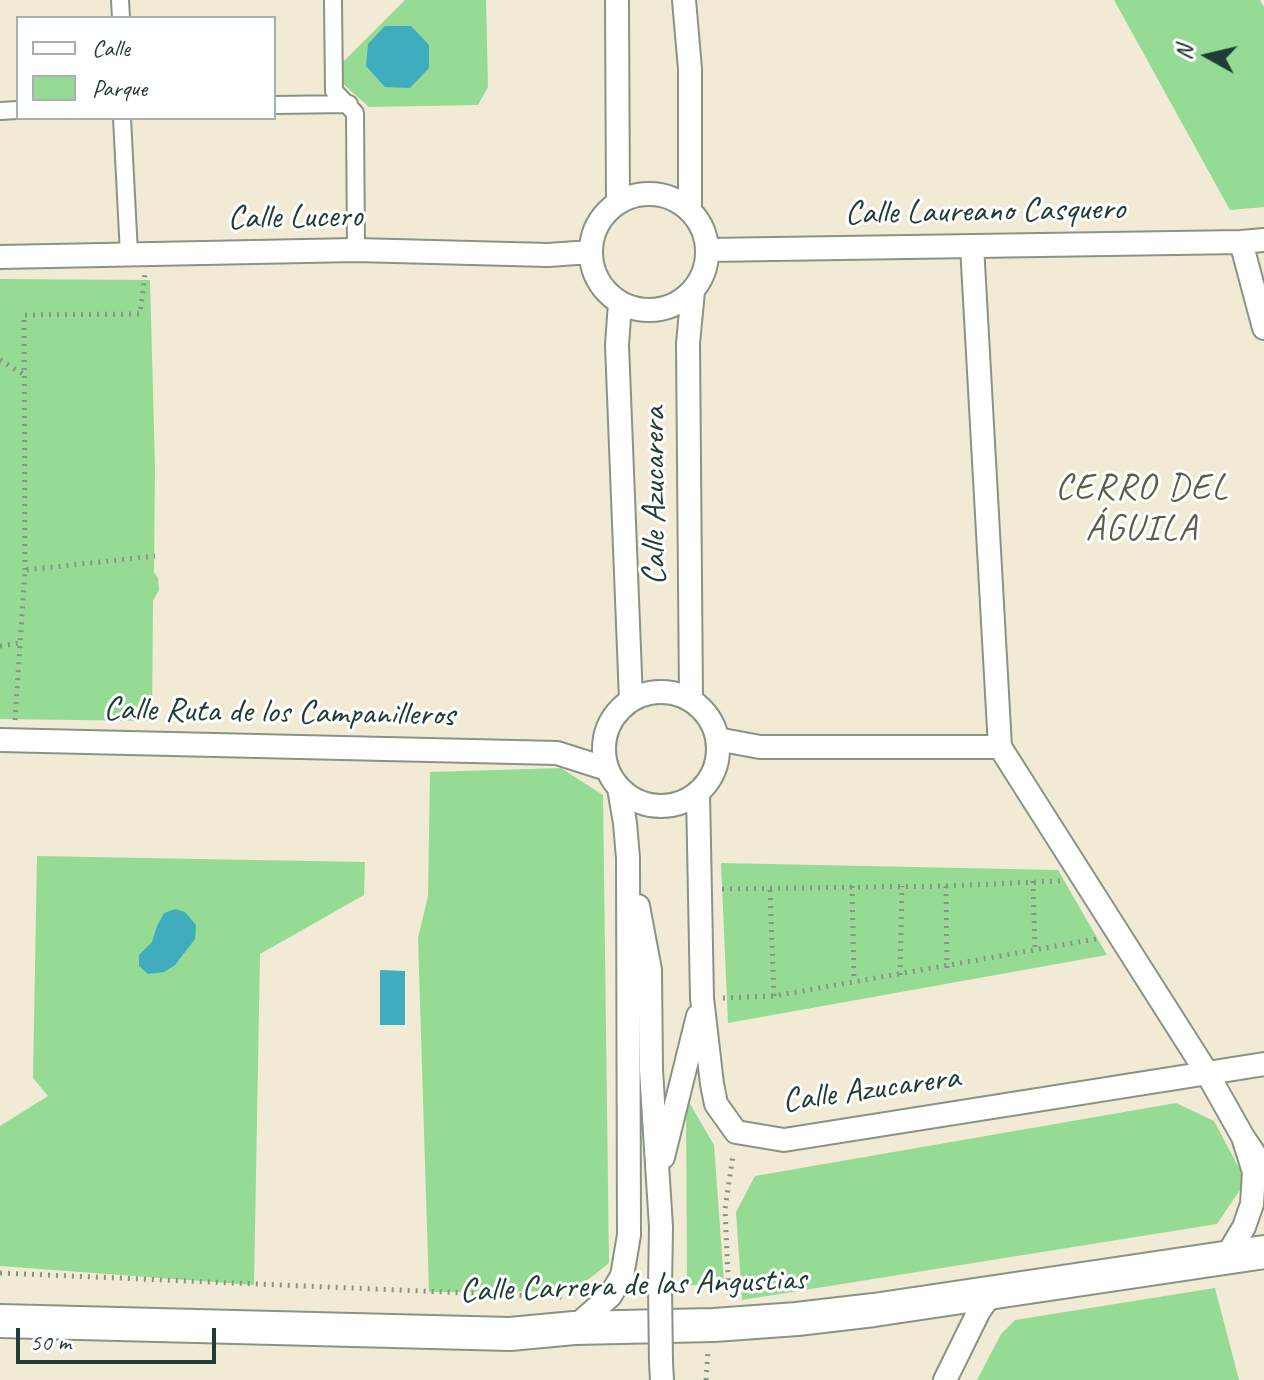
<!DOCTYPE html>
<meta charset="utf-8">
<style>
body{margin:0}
#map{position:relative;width:1264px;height:1380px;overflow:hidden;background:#f1ebd5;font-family:Caveat,sans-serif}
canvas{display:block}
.legend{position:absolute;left:16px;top:16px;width:260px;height:104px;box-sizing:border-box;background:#fff;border:2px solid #a5b1ae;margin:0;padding:10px 14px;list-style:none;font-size:24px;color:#1f3d34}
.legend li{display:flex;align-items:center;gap:16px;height:40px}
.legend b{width:40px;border:2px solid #a5b1ae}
.north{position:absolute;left:1168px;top:16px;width:80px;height:80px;-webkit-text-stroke:6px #fff;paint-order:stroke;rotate:278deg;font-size:22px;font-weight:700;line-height:32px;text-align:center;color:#1f3d34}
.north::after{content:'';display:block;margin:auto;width:28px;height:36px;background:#1f3d34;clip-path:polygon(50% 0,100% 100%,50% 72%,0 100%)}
.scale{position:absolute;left:16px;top:1328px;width:200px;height:36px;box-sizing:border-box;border:4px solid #1f3d34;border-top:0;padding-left:10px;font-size:24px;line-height:28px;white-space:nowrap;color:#1f3d34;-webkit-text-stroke:6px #fff;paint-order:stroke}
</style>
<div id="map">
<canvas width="1264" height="1380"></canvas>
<ul class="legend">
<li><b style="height:10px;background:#fff"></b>Calle</li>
<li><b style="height:22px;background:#96db93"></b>Parque</li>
</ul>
<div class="north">N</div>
<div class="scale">50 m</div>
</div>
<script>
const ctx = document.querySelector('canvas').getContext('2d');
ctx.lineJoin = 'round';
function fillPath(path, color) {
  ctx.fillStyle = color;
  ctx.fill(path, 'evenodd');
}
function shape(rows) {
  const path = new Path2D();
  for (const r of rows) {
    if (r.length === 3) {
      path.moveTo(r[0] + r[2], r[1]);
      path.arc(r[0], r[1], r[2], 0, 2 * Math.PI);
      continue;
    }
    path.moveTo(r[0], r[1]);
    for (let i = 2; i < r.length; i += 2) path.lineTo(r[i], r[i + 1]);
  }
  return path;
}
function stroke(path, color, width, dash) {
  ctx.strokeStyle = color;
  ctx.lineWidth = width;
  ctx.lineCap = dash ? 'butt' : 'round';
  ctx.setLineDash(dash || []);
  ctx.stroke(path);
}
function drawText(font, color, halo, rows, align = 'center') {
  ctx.font = font + ' Caveat,sans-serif';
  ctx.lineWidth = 6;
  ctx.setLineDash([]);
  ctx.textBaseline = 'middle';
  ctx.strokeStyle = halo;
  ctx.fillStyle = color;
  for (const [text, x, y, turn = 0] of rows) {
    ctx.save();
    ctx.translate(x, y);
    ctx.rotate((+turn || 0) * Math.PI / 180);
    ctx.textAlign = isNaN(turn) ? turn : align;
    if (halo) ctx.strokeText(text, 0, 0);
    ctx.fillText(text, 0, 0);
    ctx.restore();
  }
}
fillPath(shape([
 [405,0,486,0,488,87,478,105,369,107,343,84,342,63],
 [1114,0,1260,0,1264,7,1264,207,1230,210],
 [0,279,150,280,155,467,154,572,158,578,159,590,153,601,152,721,0,719],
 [561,768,603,795,609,1263,574,1291,429,1292,418,938,428,896,430,772],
 [37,856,365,862,364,895,260,954,254,1285,0,1266,0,1126,48,1096,33,1078],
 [721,863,1058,870,1107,955,728,1023],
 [686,1097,714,1145,724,1282,687,1286],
 [1176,1103,1214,1121,1246,1181,1217,1224,742,1300,736,1212,755,1176],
 [1215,1288,1239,1380,977,1380,1001,1334,1015,1320]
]), '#96db93');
fillPath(shape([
 [385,26,411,26,429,45,429,68,410,88,385,87,366,66,368,44],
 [175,909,185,912,196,925,195,939,175,965,164,972,148,974,139,966,139,955,152,942,157,926,164,913],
 [380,970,405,971,405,1025,380,1025]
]), '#3fadbd');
const pedestrian = shape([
 [120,0,121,18],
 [333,0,334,91,355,113,356,250],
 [274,105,349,104],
 [0,111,18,110],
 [122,118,129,254]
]);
const minor = shape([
 [617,0,618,202],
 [684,0,690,69,690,210],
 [649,252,58],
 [1241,242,1264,328],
 [972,246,1000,747,1207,1073,1243,1137],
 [708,250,1241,242,1264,240],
 [0,257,356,250,548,255,591,252],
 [620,303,617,345,631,700],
 [661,749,57],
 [691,700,688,343,693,291],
 [717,739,760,747,1000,747],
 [0,740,557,753,607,769],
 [698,793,702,998,712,1084,716,1104,736,1132,784,1140,1264,1064],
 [638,906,650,970,651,1070,661,1227,660,1287],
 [663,1157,698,1016],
 [1225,1259,1244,1227,1252,1204,1254,1172,1243,1137,1264,1168],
 [574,1328,610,1296,622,1276,629,1235,628,858,625,823,619,788],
 [661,1362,662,1380],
 [945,1380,979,1311,991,1294]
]);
const secondary = shape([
 [0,1321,510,1334,574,1328,714,1325,797,1319,874,1310,1264,1252]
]);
stroke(pedestrian, '#889484', 20);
stroke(minor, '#889484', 26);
stroke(secondary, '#889484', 36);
stroke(shape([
 [0,360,23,374],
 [25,570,24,315,140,314,145,274],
 [0,646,20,643],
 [15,720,25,570,155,556],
 [1033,881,1035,949],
 [852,886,854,982],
 [946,886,947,968],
 [722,889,946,886,1060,881],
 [770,890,774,996],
 [900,975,902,886],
 [723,998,774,996,1096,939],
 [0,1273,562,1297],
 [729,1296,725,1209,733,1155],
 [706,1380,708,1351]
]), '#889484', 5, [2, 6]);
stroke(pedestrian, '#fff', 16);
stroke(minor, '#fff', 22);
stroke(secondary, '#fff', 32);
const minorBridge = shape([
 [660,1287,661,1362]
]);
stroke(minorBridge, '#889484', 26, []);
stroke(minorBridge, '#fff', 22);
drawText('34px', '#1f3d34', '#fff', [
 ["Calle Laureano Casquero",985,212,-1],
 ["Calle Lucero",295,218,-1],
 ["Calle Azucarera",655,496,-90],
 ["Calle Ruta de los Campanilleros",279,713,1],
 ["Calle Azucarera",871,1090,-8],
 ["Calle Carrera de las Angustias",633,1286,-2]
]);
ctx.letterSpacing = '2px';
drawText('36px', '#5e5c48', '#fff', [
 ["CERRO DEL",1142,489],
 ["ÁGUILA",1142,530]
]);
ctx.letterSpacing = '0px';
</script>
